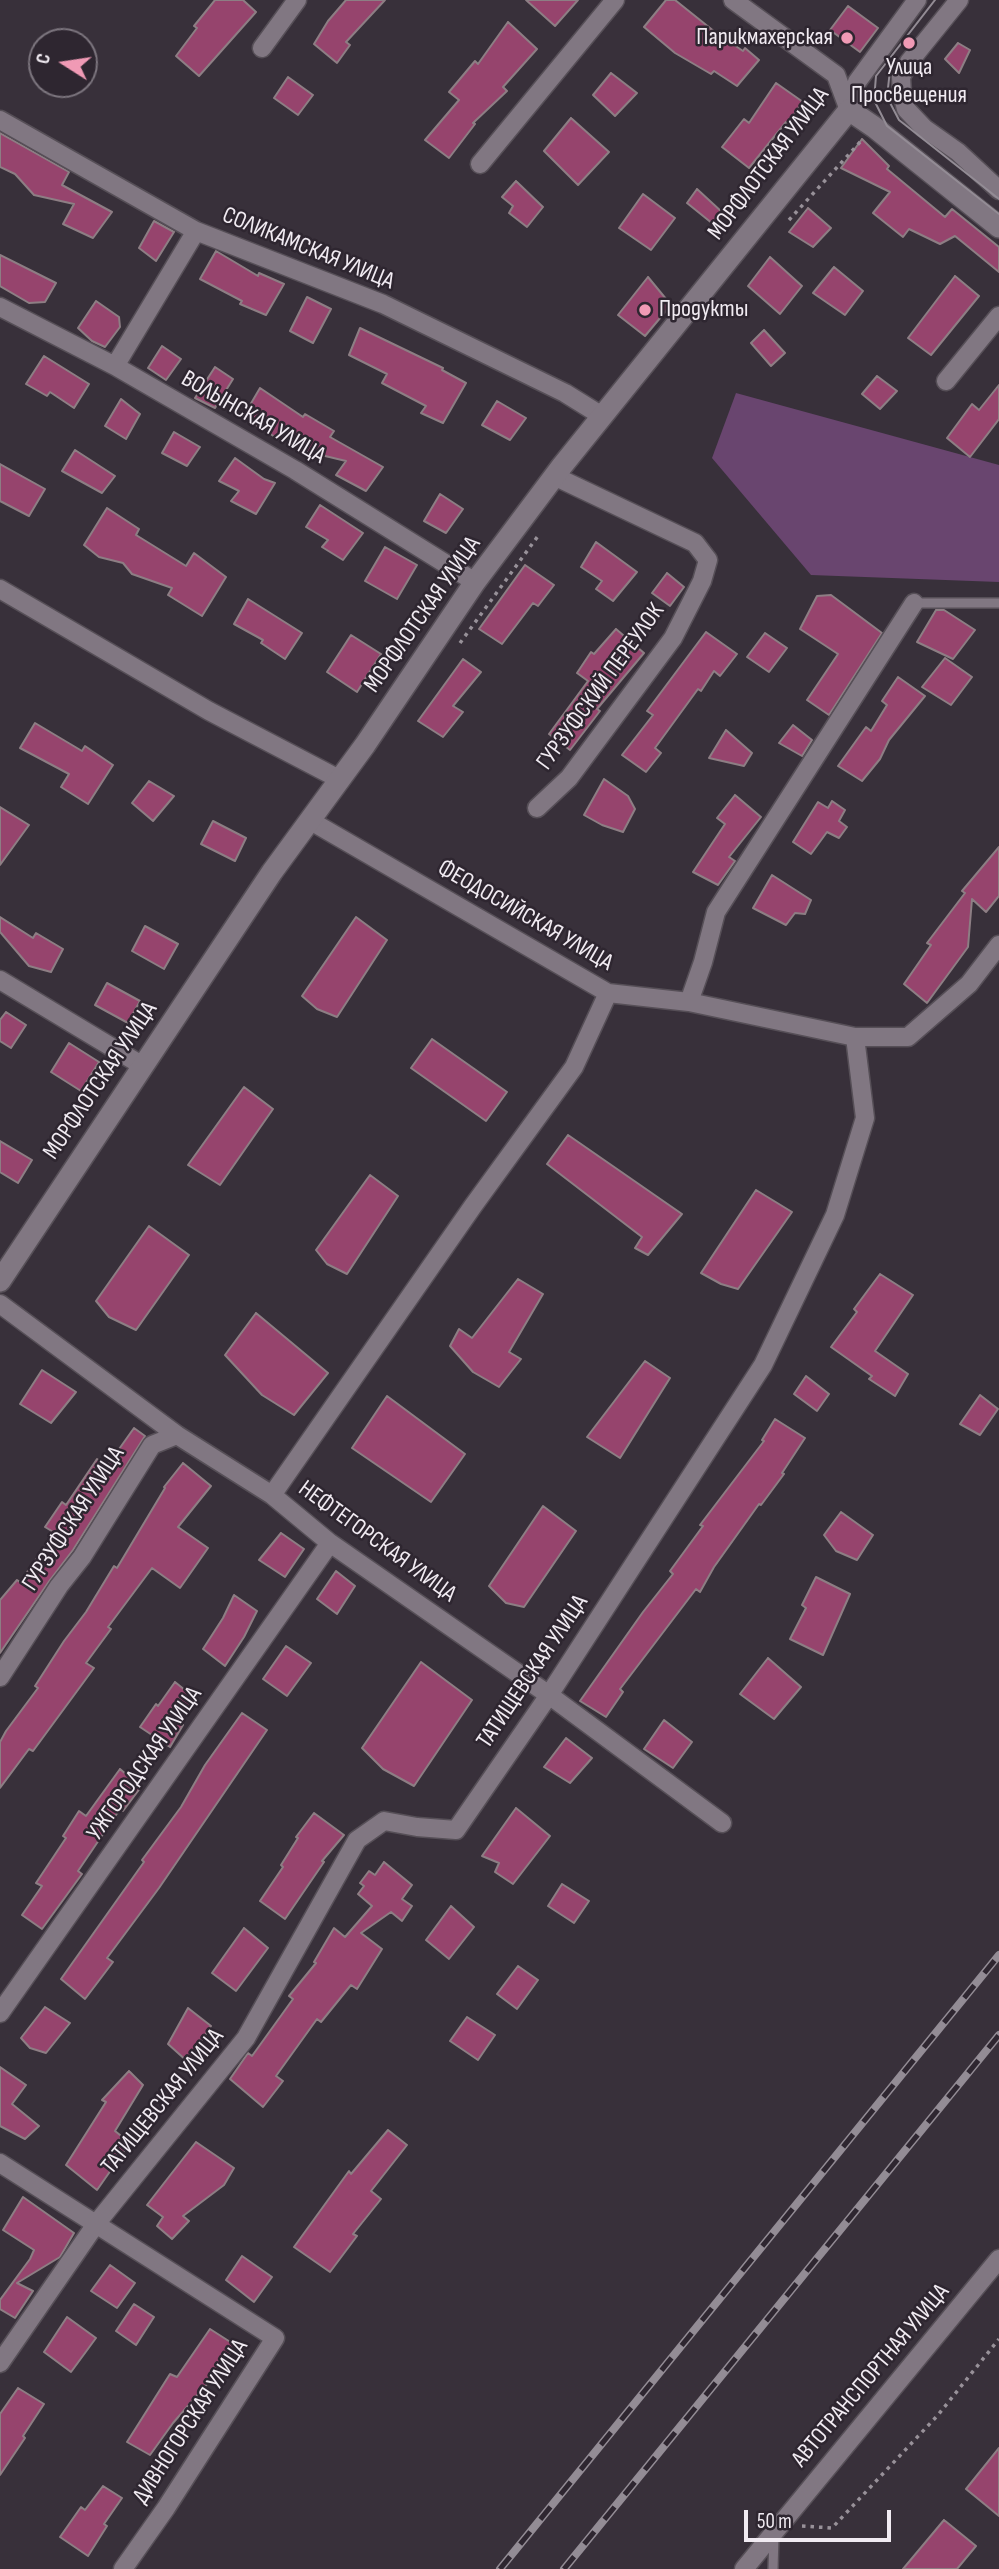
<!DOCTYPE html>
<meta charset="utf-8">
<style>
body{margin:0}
#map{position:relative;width:999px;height:2569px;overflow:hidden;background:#38303a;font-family:"Sofia Sans Condensed",sans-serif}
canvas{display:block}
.north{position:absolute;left:28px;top:28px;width:70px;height:70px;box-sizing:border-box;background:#2e2630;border:2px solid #7c757e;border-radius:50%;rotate:282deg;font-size:19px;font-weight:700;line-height:28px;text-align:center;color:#f1ebf2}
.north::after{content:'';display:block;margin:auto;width:24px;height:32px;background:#f09ab5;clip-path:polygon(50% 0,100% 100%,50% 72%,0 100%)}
.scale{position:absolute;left:744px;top:2510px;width:147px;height:32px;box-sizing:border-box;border:4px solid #f1ebf2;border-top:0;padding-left:9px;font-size:21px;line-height:24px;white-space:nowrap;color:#f1ebf2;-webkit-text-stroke:5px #2e2630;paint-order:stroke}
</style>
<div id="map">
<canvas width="999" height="2569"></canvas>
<div class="north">С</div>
<div class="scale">50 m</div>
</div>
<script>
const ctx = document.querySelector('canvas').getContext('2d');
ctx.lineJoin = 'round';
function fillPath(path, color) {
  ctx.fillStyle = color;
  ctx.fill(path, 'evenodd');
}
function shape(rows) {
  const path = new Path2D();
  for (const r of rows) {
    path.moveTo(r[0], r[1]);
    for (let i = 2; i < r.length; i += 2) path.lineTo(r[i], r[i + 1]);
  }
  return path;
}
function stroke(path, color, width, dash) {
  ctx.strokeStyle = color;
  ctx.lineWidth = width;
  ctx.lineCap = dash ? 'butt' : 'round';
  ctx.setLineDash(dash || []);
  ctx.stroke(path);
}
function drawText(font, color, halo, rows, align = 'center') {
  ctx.font = font + ' "Sofia Sans Condensed",sans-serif';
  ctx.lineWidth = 5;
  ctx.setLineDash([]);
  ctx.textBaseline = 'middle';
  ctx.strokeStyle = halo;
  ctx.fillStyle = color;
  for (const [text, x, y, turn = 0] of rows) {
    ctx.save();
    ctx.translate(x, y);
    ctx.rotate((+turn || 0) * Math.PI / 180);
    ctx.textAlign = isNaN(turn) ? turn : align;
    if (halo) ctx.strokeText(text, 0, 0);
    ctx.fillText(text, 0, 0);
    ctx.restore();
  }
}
fillPath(shape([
 [736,393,999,465,999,582,811,575,712,458]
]), '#69456f');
const building = shape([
 [215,0,243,0,256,12,199,76,176,56,197,28,194,26,215,0],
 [346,0,385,0,346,42,350,45,337,63,314,44,328,21,346,0],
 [526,0,578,0,555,26,526,0],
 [666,0,675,0,715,32,743,51,745,48,759,60,737,86,714,71,711,74,675,53,644,27,666,0],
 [848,6,878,28,860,52,830,30,848,6],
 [508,22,537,49,503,87,507,91,473,123,475,124,449,158,425,140,459,100,449,92,475,61,478,64,508,22],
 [958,43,970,50,959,73,945,59,958,43],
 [611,73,637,93,615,116,593,95,611,73],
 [288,77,313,95,298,115,274,98,288,77],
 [776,83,803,102,788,123,786,122,749,168,722,147,744,119,749,123,776,83],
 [571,118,609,152,578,185,544,151,571,118],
 [0,133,69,172,62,185,112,212,93,238,63,224,74,204,34,195,15,174,0,167,0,133],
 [862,139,889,166,887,169,945,217,952,209,999,247,999,272,955,236,940,244,909,229,903,237,873,213,890,192,841,168,862,139],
 [516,181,543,207,527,227,509,213,513,206,502,197,516,181],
 [697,189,723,213,713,224,687,203,697,189],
 [643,194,675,218,651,250,619,228,643,194],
 [808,208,831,228,813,247,789,232,808,208],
 [154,221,174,232,156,261,139,248,154,221],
 [216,251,258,276,259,273,284,284,266,315,240,304,242,301,200,279,216,251],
 [0,255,56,283,45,302,29,303,0,286,0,255],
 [770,257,802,286,780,314,748,286,770,257],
 [834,267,863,291,845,315,813,293,834,267],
 [955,276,979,296,931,355,908,338,955,276],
 [648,277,671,305,645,336,618,315,648,277],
 [307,297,331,309,313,343,290,331,307,297],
 [96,301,119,317,120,327,105,347,92,341,78,328,96,301],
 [360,328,443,368,442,370,466,383,443,423,421,413,426,406,382,383,387,374,349,355,360,328],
 [764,330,785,353,771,366,751,343,764,330],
 [162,346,181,359,166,380,148,368,162,346],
 [44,356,89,384,74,408,50,392,47,396,26,384,44,356],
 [215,367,233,379,215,408,195,398,215,367],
 [877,376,897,391,880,409,862,394,877,376],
 [999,385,999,419,970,457,947,438,972,404,979,410,999,385],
 [260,388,303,417,305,414,334,431,330,437,383,467,366,491,336,475,346,461,300,450,285,433,280,440,243,417,260,388],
 [121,399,140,414,126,439,105,426,121,399],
 [497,401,526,418,510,440,482,425,497,401],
 [174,432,200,447,187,466,162,453,174,432],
 [75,450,115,476,102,493,62,471,75,450],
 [235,458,264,479,275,483,256,514,231,501,239,491,219,481,235,458],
 [0,464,45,489,29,516,0,501,0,464],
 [440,494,463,509,446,533,424,521,440,494],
 [320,505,363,533,343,560,322,547,328,540,306,527,320,505],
 [107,508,139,529,136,535,186,566,194,553,226,577,202,616,168,595,172,588,132,574,123,563,99,557,84,545,107,508],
 [596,542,637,572,613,601,596,589,602,581,581,567,596,542],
 [385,547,417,565,397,599,365,581,385,547],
 [525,565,554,585,538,606,533,603,502,644,479,629,525,565],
 [667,573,684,587,670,606,652,593,667,573],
 [831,595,882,633,829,715,807,700,838,654,800,629,817,596,831,595],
 [248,599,302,633,285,659,261,643,263,640,234,624,248,599],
 [936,610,944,610,975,630,953,659,917,642,936,610],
 [616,629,644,653,597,709,600,711,570,750,549,734,588,681,577,673,591,652,594,654,616,629],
 [706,632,737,654,720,676,714,671,701,691,698,689,655,748,661,753,646,772,622,755,653,715,647,711,706,632],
 [765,633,787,648,769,672,747,657,765,633],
 [351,635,381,654,357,692,327,672,351,635],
 [945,658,972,677,951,705,922,687,945,658],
 [463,659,481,672,453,706,463,712,443,737,418,721,463,659],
 [898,677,925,696,889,740,880,759,862,781,838,766,866,727,871,731,887,705,882,701,898,677],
 [35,723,82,751,85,746,113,765,88,804,61,787,69,774,20,748,35,723],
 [793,725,812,740,802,756,779,743,793,725],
 [726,730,752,753,744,766,709,758,726,730],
 [604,779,628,796,635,809,623,832,602,825,584,815,604,779],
 [149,781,174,796,153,821,132,803,149,781],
 [735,795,761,817,729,857,735,861,718,885,693,872,725,824,717,818,735,795],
 [832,801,845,810,839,821,847,827,839,838,827,832,811,854,793,842,818,802,828,808,832,801],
 [0,807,29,825,0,865,0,807],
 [213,821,246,838,235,861,201,844,213,821],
 [999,847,999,896,986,912,972,899,968,947,927,1003,904,984,931,945,927,943,965,893,962,891,999,847],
 [772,875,811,900,805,914,795,913,786,925,753,908,772,875],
 [0,917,33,938,36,933,63,949,51,972,29,966,0,932,0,917],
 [356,917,387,940,337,1017,317,1009,302,996,356,917],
 [145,926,178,944,164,969,132,951,145,926],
 [107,983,140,1001,128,1023,95,1005,107,983],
 [6,1012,26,1025,11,1048,0,1041,0,1020,6,1012],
 [432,1039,507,1092,486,1121,411,1068,432,1039],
 [69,1043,99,1062,81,1091,51,1072,69,1043],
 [244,1087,273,1109,220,1185,188,1165,244,1087],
 [568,1135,682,1214,648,1255,635,1248,642,1237,547,1164,568,1135],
 [0,1141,32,1160,18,1183,0,1172,0,1141],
 [370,1175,398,1196,347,1274,327,1264,316,1250,370,1175],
 [756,1190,792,1212,738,1289,721,1284,701,1273,756,1190],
 [149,1226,189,1255,136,1330,109,1317,96,1301,149,1226],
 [880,1274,913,1295,875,1351,908,1374,895,1396,869,1379,872,1376,831,1347,857,1312,854,1309,880,1274],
 [518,1279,543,1294,509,1352,521,1359,499,1387,473,1372,450,1346,459,1329,472,1338,518,1279],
 [256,1313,328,1373,294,1415,262,1395,225,1355,256,1313],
 [645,1361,670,1378,620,1458,587,1437,645,1361],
 [42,1370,76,1392,51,1423,20,1404,42,1370],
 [806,1376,829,1394,817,1411,794,1394,806,1376],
 [980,1395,998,1409,980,1435,960,1424,980,1395],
 [387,1396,465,1454,431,1502,352,1448,387,1396],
 [775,1419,805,1438,782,1473,784,1474,761,1505,759,1504,714,1567,700,1592,696,1589,620,1689,623,1692,606,1717,580,1701,643,1612,673,1574,670,1571,703,1526,700,1525,764,1441,762,1440,775,1419],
 [134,1428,145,1436,73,1550,50,1580,0,1653,0,1600,17,1580,20,1582,55,1533,45,1527,62,1502,66,1505,97,1459,107,1466,134,1428],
 [183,1463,211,1486,178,1527,208,1548,180,1588,152,1568,108,1627,111,1629,86,1663,94,1668,33,1751,29,1749,0,1788,0,1742,6,1731,38,1688,35,1686,64,1641,86,1612,114,1566,117,1568,165,1488,164,1487,183,1463],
 [543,1506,576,1531,524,1607,506,1603,489,1586,543,1506],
 [841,1512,873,1535,857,1560,836,1551,824,1535,841,1512],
 [281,1533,304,1549,285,1577,259,1560,281,1533],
 [336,1571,355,1586,337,1614,317,1599,336,1571],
 [816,1577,850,1594,823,1655,790,1639,806,1608,802,1605,816,1577],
 [234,1595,257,1611,244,1637,225,1666,203,1649,223,1618,234,1595],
 [286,1646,311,1663,287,1696,263,1679,286,1646],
 [768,1658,801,1687,774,1719,740,1694,768,1658],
 [421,1662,472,1700,414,1786,383,1769,362,1748,421,1662],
 [175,1682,196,1699,179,1723,183,1725,170,1747,140,1727,156,1704,158,1706,175,1682],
 [242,1713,267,1730,159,1888,107,1958,113,1962,85,1999,61,1979,144,1862,142,1860,181,1807,205,1765,242,1713],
 [664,1720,692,1742,673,1768,644,1749,664,1720],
 [566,1738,592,1758,570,1783,544,1767,566,1738],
 [120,1769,141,1787,123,1811,120,1809,78,1871,82,1874,42,1929,22,1915,42,1886,36,1883,66,1838,63,1836,79,1811,86,1816,120,1769],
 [516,1808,550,1836,513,1884,495,1872,499,1863,482,1856,516,1808],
 [314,1813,344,1835,322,1861,324,1862,285,1919,260,1901,283,1867,281,1865,298,1838,296,1837,314,1813],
 [384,1862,412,1885,402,1899,412,1906,402,1921,391,1912,361,1933,382,1949,357,1989,351,1985,321,2022,317,2019,276,2076,283,2081,263,2107,230,2079,248,2053,252,2056,293,1999,289,1996,316,1963,314,1962,334,1928,345,1937,372,1906,358,1894,364,1886,360,1883,369,1871,375,1875,384,1862],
 [562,1884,589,1901,574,1923,548,1906,562,1884],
 [451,1906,474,1927,449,1959,426,1940,451,1906],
 [244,1928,268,1948,236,1991,212,1973,244,1928],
 [518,1966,538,1980,517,2009,497,1994,518,1966],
 [45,2007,70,2023,46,2053,30,2048,21,2038,45,2007],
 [188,2008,211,2026,188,2062,168,2044,188,2008],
 [467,2017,495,2035,478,2060,450,2041,467,2017],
 [0,2067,26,2085,12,2104,39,2126,25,2139,0,2126,0,2067],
 [129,2071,143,2085,115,2131,130,2143,97,2190,66,2165,106,2102,102,2100,129,2071],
 [388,2130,407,2145,371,2191,381,2199,353,2234,357,2236,330,2272,294,2247,349,2171,351,2174,388,2130],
 [196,2142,234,2168,224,2185,183,2216,189,2221,172,2239,157,2226,163,2217,147,2205,196,2142],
 [23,2197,74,2233,60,2257,17,2283,33,2291,15,2318,0,2309,0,2300,30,2259,34,2250,3,2230,23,2197],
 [242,2256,272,2277,254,2302,226,2280,242,2256],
 [110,2265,135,2283,117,2308,91,2291,110,2265],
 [134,2304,154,2317,136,2345,116,2331,134,2304],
 [67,2317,96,2338,71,2372,44,2352,67,2317],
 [210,2329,235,2345,216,2377,214,2376,173,2423,150,2455,127,2442,170,2374,177,2377,210,2329],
 [18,2388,44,2404,23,2436,25,2438,0,2475,0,2414,18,2388],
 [999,2448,999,2516,966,2489,999,2448],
 [103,2486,122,2498,104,2524,107,2526,88,2556,60,2537,81,2507,85,2510,103,2486],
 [944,2520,976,2546,957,2569,903,2569,944,2520]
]);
fillPath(building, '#96446d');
stroke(building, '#8d7e84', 2);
const service = shape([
 [914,603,999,603],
 [773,2569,774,2536]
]);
const minor = shape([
 [733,0,836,75,849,110],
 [959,0,909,62,901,77,902,93,906,109,924,128,958,152,999,190],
 [262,48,297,0],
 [849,110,857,82,917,0],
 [0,120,196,231,383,304,565,393,602,416],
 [480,164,615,0],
 [0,307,115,366,295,470,475,582],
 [115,366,196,231],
 [946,381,999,316],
 [0,589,209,711,339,779],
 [537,808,569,778,673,638,702,581,708,560,695,543,554,476],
 [309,820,608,993,689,1002,855,1037],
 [0,980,143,1066],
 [689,1002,703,962,716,912,914,603],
 [0,1304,177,1435,272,1495,330,1543,549,1695,722,1823],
 [272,1495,473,1206,574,1067,608,993],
 [0,1677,59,1586,82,1557,152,1445,177,1435],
 [0,2013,330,1543],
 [0,2163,275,2338,166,2508,123,2569],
 [0,2363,96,2224,246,2038,357,1840,384,1821,417,1827,456,1830,549,1695,763,1365,835,1215,865,1118,855,1037,908,1037,969,984,999,945],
 [744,2569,999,2259]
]);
const tertiary = shape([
 [0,1281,272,872,365,745,475,582,562,466,849,110,874,127,999,227]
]);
stroke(service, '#564f57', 12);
stroke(minor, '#564f57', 21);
stroke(tertiary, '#564f57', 24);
stroke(shape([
 [789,220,861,141],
 [460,643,538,536],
 [802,2526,832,2528,938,2415,999,2339]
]), '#989199', 3.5, [3.5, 5]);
stroke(service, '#817782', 9);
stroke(minor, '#817782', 18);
stroke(tertiary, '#817782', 21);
stroke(shape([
 [935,0,876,76,874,100,887,126,999,214],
 [897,60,890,70,887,97,899,120,999,199]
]), '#938c95', 2);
const rail = shape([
 [500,2569,999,1955],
 [564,2569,999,2035]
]);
stroke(rail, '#938c95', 8);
stroke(rail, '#2e2630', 5, [16]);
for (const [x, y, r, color] of [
 [847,38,7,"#f09ab5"],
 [909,43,7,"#f09ab5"],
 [645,310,7,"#f09ab5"]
]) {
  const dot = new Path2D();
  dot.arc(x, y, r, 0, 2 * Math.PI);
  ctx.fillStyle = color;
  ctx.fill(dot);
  stroke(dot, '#2e2630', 2.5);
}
drawText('24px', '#f1ebf2', '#2e2630', [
 ["Парикмахерская",833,38],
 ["Улица",909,68,"center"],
 ["Просвещения",909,96,"center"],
 ["Продукты",659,310,"left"]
], 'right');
drawText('24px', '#f1ebf2', '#2e2630', [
 ["МОРФЛОТСКАЯ УЛИЦА",769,164,-53],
 ["СОЛИКАМСКАЯ УЛИЦА",308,249,22],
 ["ВОЛЫНСКАЯ УЛИЦА",253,418,30],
 ["МОРФЛОТСКАЯ УЛИЦА",423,615,-55],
 ["ГУРЗУФСКИЙ ПЕРЕУЛОК",601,687,-54],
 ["ФЕОДОСИЙСКАЯ УЛИЦА",525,916,30],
 ["МОРФЛОТСКАЯ УЛИЦА",101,1081,-56],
 ["ГУРЗУФСКАЯ УЛИЦА",74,1519,-57],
 ["НЕФТЕГОРСКАЯ УЛИЦА",377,1542,36],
 ["ТАТИЩЕВСКАЯ УЛИЦА",533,1672,-56],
 ["УЖГОРОДСКАЯ УЛИЦА",145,1764,-55],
 ["ТАТИЩЕВСКАЯ УЛИЦА",163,2102,-51],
 ["АВТОТРАНСПОРТНАЯ УЛИЦА",871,2376,-50],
 ["ДИВНОГОРСКАЯ УЛИЦА",191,2422,-57]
]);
</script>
